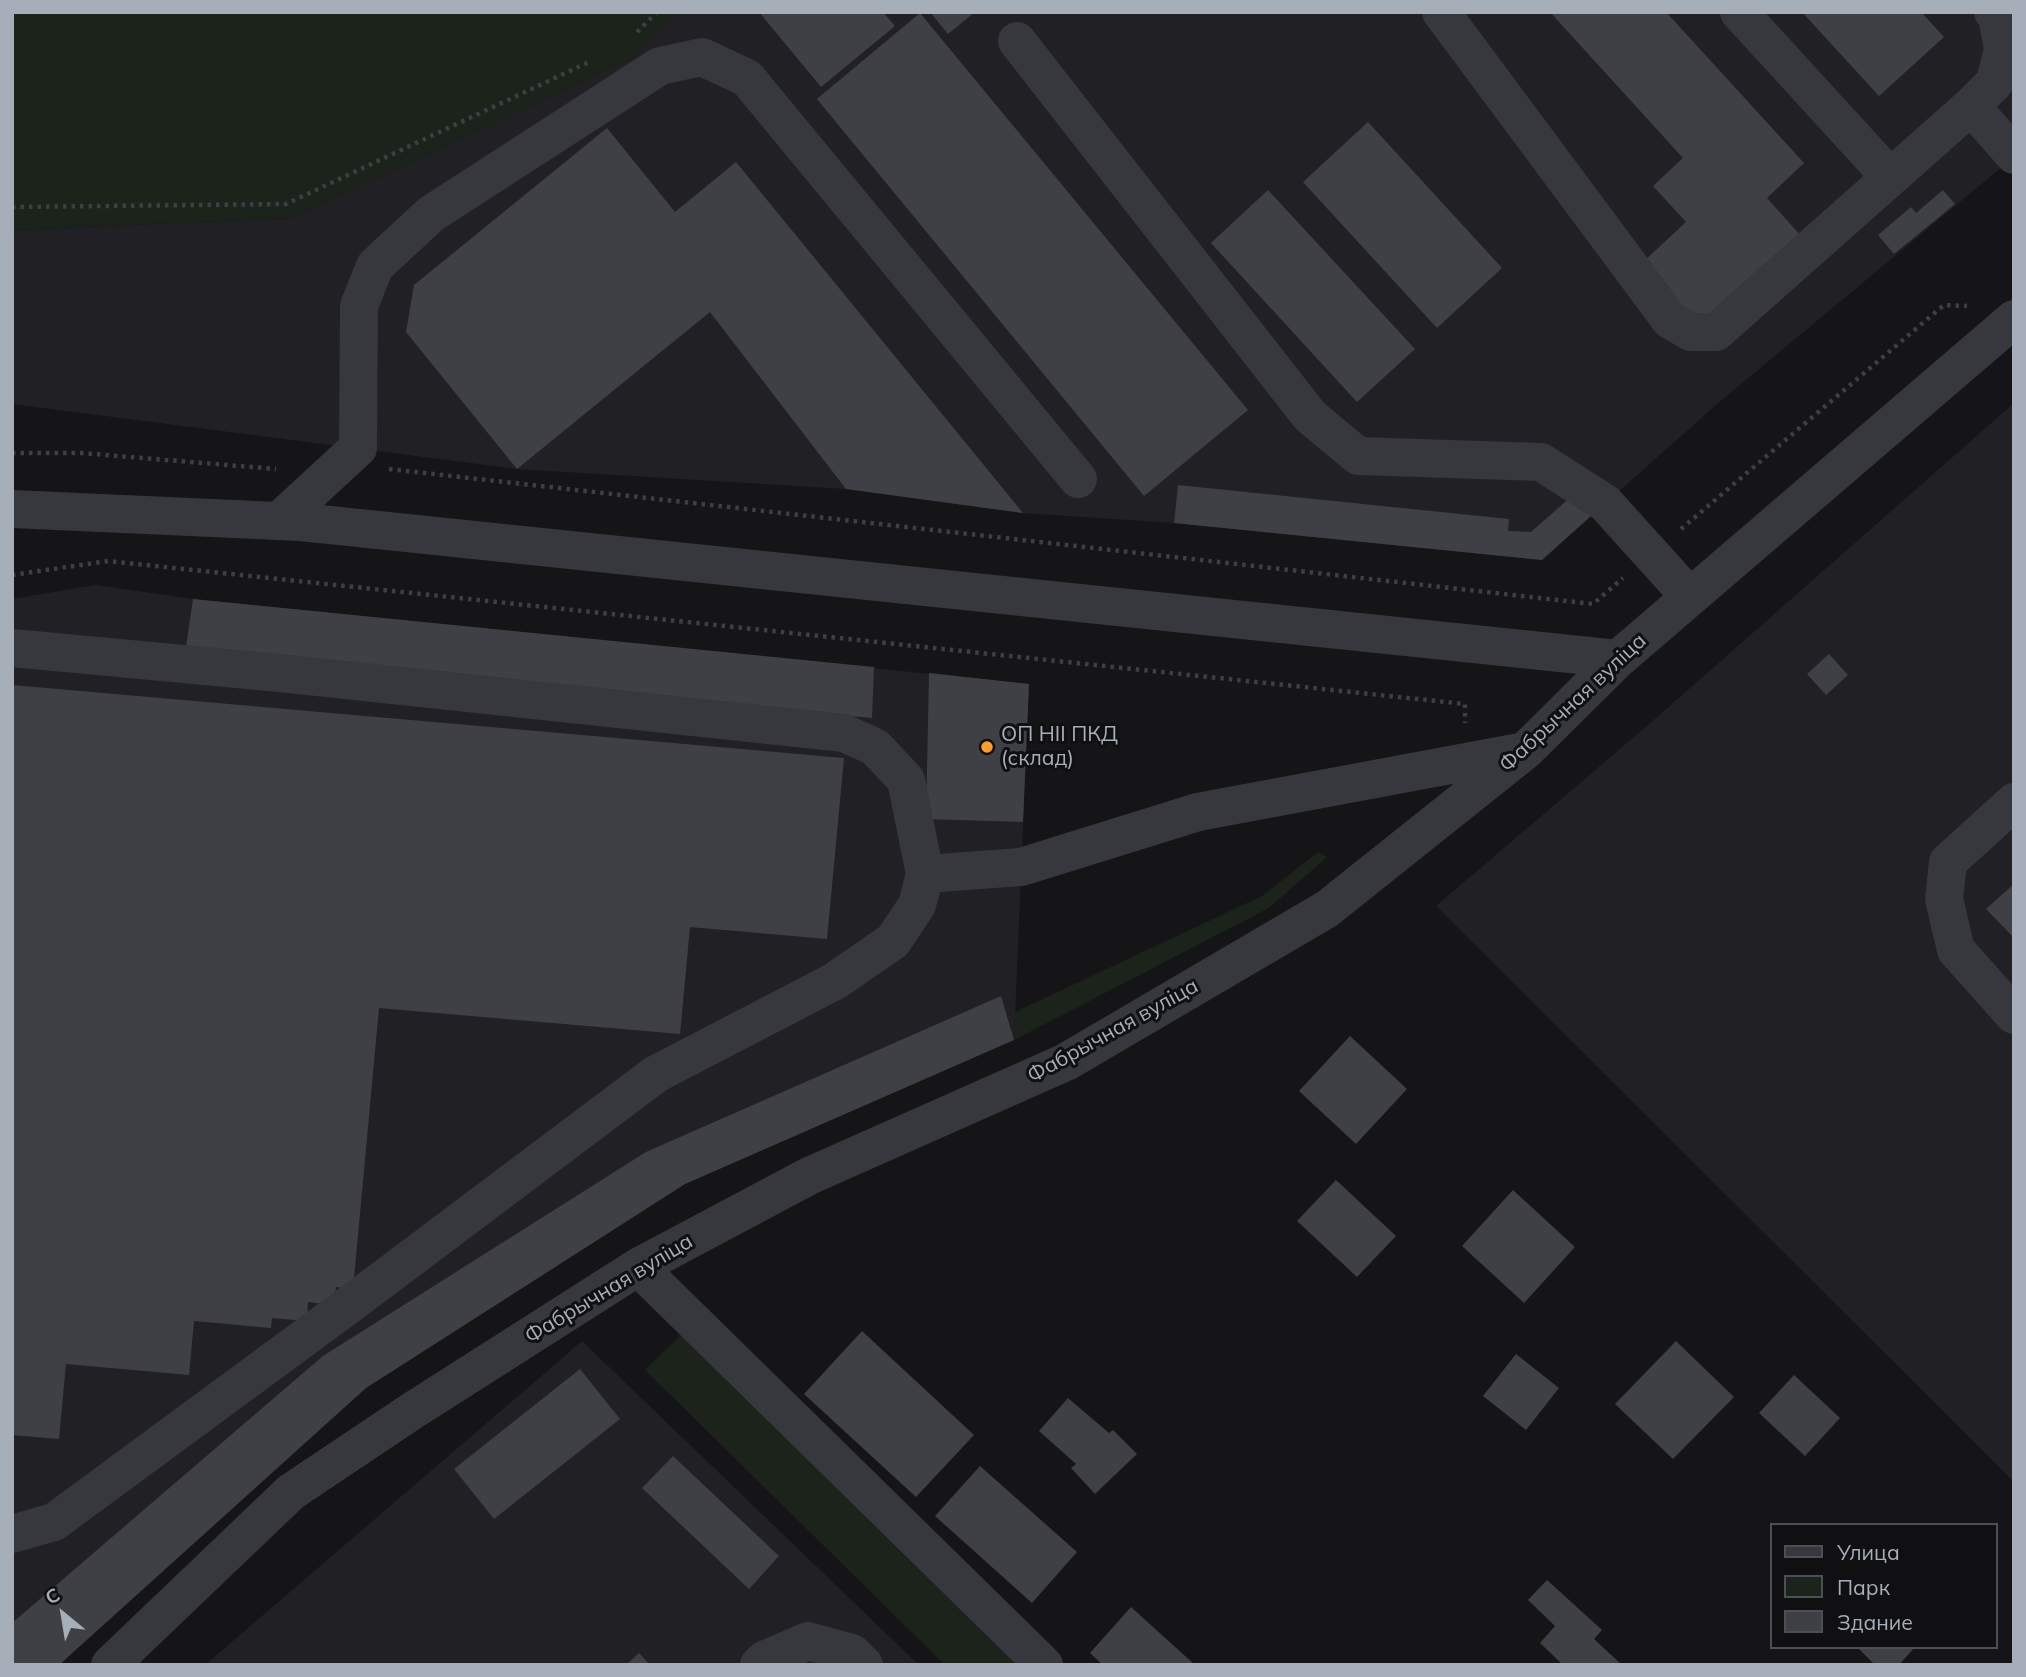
<!DOCTYPE html>
<meta charset="utf-8">
<style>
body{margin:0}
#map{position:relative;width:2026px;height:1677px;overflow:hidden;background:#151517;font-family:Mulish,sans-serif}
canvas{display:block}
.frame{position:absolute;inset:0;border:14px solid #a6aeb9;pointer-events:none}
.legend{position:absolute;left:1770px;top:1523px;width:228px;height:126px;box-sizing:border-box;background:#101012;border:2px solid #4c4f55;margin:0;padding:9px 12px;list-style:none;font-size:21px;color:#a6aeb9}
.legend li{display:flex;align-items:center;gap:14px;height:35px}
.legend b{width:35px;border:2px solid #4c4f55}
.north{position:absolute;left:28px;top:1579px;width:70px;height:70px;-webkit-text-stroke:5px #101012;paint-order:stroke;rotate:330deg;font-size:19px;font-weight:700;line-height:28px;text-align:center;color:#a6aeb9}
.north::after{content:'';display:block;margin:auto;width:24px;height:32px;background:#a6aeb9;clip-path:polygon(50% 0,100% 100%,50% 72%,0 100%)}
</style>
<div id="map">
<canvas width="2026" height="1677"></canvas>
<div class="frame"></div>
<ul class="legend">
<li><b style="height:9px;background:#36383d"></b>Улица</li>
<li><b style="height:19px;background:#1b231b"></b>Парк</li>
<li><b style="height:19px;background:#3f4045"></b>Здание</li>
</ul>
<div class="north">С</div>
</div>
<script>
const ctx = document.querySelector('canvas').getContext('2d');
ctx.lineJoin = 'round';
function fillPath(path, color) {
  ctx.fillStyle = color;
  ctx.fill(path, 'evenodd');
}
function shape(rows) {
  const path = new Path2D();
  for (const r of rows) {
    path.moveTo(r[0], r[1]);
    for (let i = 2; i < r.length; i += 2) path.lineTo(r[i], r[i + 1]);
  }
  return path;
}
function stroke(path, color, width, dash) {
  ctx.strokeStyle = color;
  ctx.lineWidth = width;
  ctx.lineCap = dash ? 'butt' : 'round';
  ctx.setLineDash(dash || []);
  ctx.stroke(path);
}
function drawText(font, color, halo, rows, align = 'center') {
  ctx.font = font + ' Mulish,sans-serif';
  ctx.lineWidth = 6;
  ctx.setLineDash([]);
  ctx.textBaseline = 'middle';
  ctx.strokeStyle = halo;
  ctx.fillStyle = color;
  for (const [text, x, y, turn = 0] of rows) {
    ctx.save();
    ctx.translate(x, y);
    ctx.rotate((+turn || 0) * Math.PI / 180);
    ctx.textAlign = isNaN(turn) ? turn : align;
    if (halo) ctx.strokeText(text, 0, 0);
    ctx.fillText(text, 0, 0);
    ctx.restore();
  }
}
fillPath(shape([
 [678,12,2014,12,2014,157,1717,404,1542,560,1174,523,1022,513,846,489,517,469,12,404,12,230,292,218,634,57],
 [2014,403,2014,1482,1436,906,1656,718],
 [95,585,193,599,1029,684,1014,1040,685,1184,366,1388,59,1665,12,1665,12,599],
 [582,1341,919,1665,205,1665]
]), '#212125');
fillPath(shape([
 [12,12,678,12,634,57,292,218,12,230],
 [1318,852,1327,857,1269,908,1014,1040,1015,1012,1262,896],
 [694,1322,1044,1665,945,1665,645,1370]
]), '#1b231b');
fillPath(shape([
 [759,12,883,12,895,26,821,87],
 [930,12,975,12,948,34],
 [1550,12,1666,12,1804,163,1767,198,1801,236,1701,327,1642,263,1686,222,1653,186,1683,158],
 [1802,12,1921,12,1944,37,1879,96],
 [920,13,1248,410,1144,496,817,99],
 [1368,122,1502,268,1437,328,1303,182],
 [607,128,675,212,736,162,1023,513,846,489,710,312,517,469,406,332,414,285],
 [1268,190,1415,349,1357,402,1211,243],
 [1943,190,1955,204,1894,254,1878,235,1911,207,1916,213],
 [1178,485,1509,519,1508,531,1531,532,1572,496,1592,515,1542,560,1174,523],
 [193,599,874,667,872,718,185,654],
 [1829,654,1848,675,1826,695,1807,674],
 [929,673,1029,684,1023,822,926,819],
 [12,685,844,758,827,939,690,927,680,1034,379,1008,353,1289,336,1287,334,1305,308,1302,307,1321,272,1318,271,1328,194,1321,189,1375,66,1364,59,1439,12,1435],
 [2014,884,2014,938,1986,909],
 [1001,996,1014,1040,685,1184,366,1388,59,1665,12,1665,12,1623,323,1356,646,1152],
 [1350,1036,1407,1089,1356,1144,1299,1091],
 [1336,1180,1396,1236,1357,1277,1297,1221],
 [1513,1190,1575,1247,1524,1303,1462,1246],
 [862,1331,974,1435,916,1497,804,1394],
 [1676,1341,1734,1397,1673,1459,1615,1404],
 [1516,1354,1559,1388,1526,1430,1483,1396],
 [580,1369,620,1419,494,1519,454,1469],
 [1794,1375,1840,1418,1805,1456,1759,1413],
 [1068,1398,1109,1433,1113,1430,1137,1454,1095,1494,1071,1468,1076,1464,1039,1431],
 [673,1456,779,1556,749,1589,642,1488],
 [980,1466,1077,1552,1032,1603,935,1516],
 [1547,1580,1602,1630,1594,1639,1622,1665,1563,1665,1540,1643,1555,1626,1528,1600],
 [1131,1607,1195,1665,1103,1665,1090,1653],
 [1857,1647,1915,1647,1899,1665,1875,1665],
 [639,1653,650,1665,626,1665]
]), '#3f4045');
stroke(shape([
 [637,32,657,12],
 [12,207,286,204,589,62],
 [12,453,81,453,276,469],
 [389,469,1593,604,1623,578],
 [1681,529,1944,305,1967,306],
 [12,575,108,561,1465,704,1465,723]
]), '#3c3f44', 4.5, [3.5, 5]);
stroke(shape([
 [1441,12,1670,320,1691,332,1716,332,1971,106],
 [1739,12,1890,177],
 [1993,12,1997,16,2003,49,1995,82,1971,106,2014,155],
 [1017,41,1310,416,1358,456,1541,462,1605,503,1690,597],
 [12,509,301,522,1618,659],
 [280,520,358,448,359,306,375,266,431,214,660,66,702,57,747,78,1078,479],
 [12,648,280,673,844,733,875,747,906,780,925,874,917,905,893,941,835,981,656,1074,342,1310,54,1522,12,1534],
 [2014,802,1948,862,1944,899,1956,950,2014,1015],
 [925,874,1021,867,1198,812,1520,752],
 [638,1267,1044,1665],
 [110,1665,291,1492,412,1411,638,1267,809,1176,1066,1062,1327,909,1525,751,1618,659,2014,319],
 [759,1665,764,1660,808,1641,852,1653,864,1665]
]), '#36383d', 38);
for (const [x, y, r, color] of [
 [987,747,7,"#ff9d26"]
]) {
  const dot = new Path2D();
  dot.arc(x, y, r, 0, 2 * Math.PI);
  ctx.fillStyle = color;
  ctx.fill(dot);
  stroke(dot, '#101012', 2.5);
}
drawText('21px', '#a6aeb9', '#101012', [
 ["Фабрычная вуліца",1573,703,-43],
 ["Фабрычная вуліца",1113,1031,-29],
 ["Фабрычная вуліца",609,1289,-31]
]);
drawText('21px', '#a6aeb9', '#101012', [
 ["ОП НII ПКД",1001,735],
 ["(склад)",1001,759]
], 'left');
</script>
